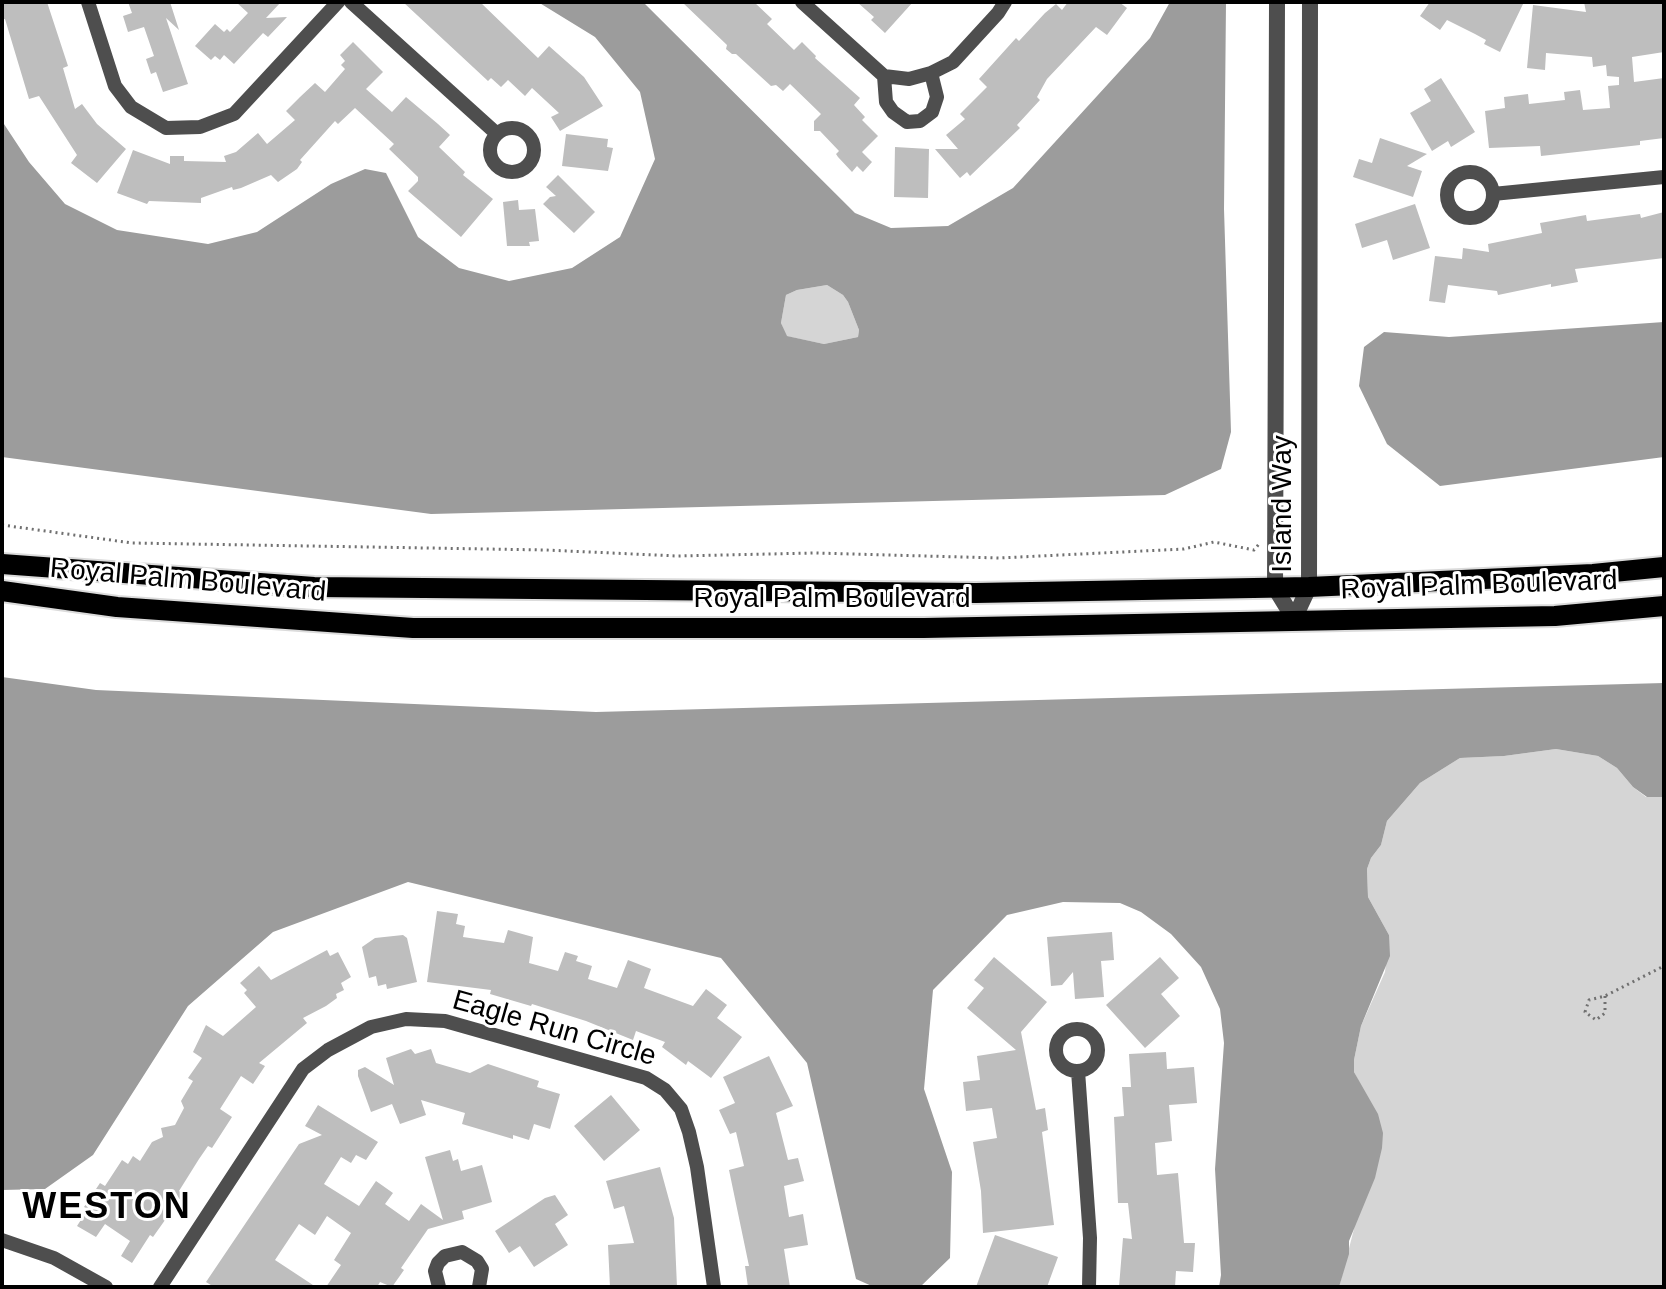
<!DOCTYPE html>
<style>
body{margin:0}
#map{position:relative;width:1666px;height:1289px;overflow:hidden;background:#fff;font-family:Arial,sans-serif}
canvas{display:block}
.frame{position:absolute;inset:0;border:4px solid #000;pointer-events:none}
</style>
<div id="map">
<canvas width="1666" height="1289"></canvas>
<div class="frame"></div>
</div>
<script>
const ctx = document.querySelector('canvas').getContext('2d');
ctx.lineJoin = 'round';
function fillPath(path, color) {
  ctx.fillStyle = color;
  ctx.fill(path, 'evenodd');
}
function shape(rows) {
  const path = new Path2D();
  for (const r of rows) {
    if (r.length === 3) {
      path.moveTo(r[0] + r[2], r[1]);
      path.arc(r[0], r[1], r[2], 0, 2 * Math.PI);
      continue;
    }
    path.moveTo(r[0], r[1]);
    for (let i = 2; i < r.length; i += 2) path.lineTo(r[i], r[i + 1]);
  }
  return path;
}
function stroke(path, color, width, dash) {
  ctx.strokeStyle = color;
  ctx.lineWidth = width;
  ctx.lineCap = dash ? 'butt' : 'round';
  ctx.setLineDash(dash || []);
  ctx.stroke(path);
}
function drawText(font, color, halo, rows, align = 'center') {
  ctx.font = font + ' Arial,sans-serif';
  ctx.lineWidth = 6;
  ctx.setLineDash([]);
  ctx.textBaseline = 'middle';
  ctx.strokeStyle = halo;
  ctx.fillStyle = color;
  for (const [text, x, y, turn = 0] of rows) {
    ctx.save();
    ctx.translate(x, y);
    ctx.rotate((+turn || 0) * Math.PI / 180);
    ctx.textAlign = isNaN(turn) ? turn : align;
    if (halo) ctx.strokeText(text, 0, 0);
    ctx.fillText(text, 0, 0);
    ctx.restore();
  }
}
fillPath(shape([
 [827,285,843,295,848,302,859,330,858,337,824,344,786,336,781,323,786,295,797,290],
 [1556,749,1598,756,1617,768,1633,787,1646,797,1664,797,1664,1287,1339,1287,1354,1229,1364,1092,1354,1072,1354,1060,1361,1026,1385,972,1389,935,1368,897,1367,869,1371,858,1381,845,1387,821,1420,783,1460,758,1504,756]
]), '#d5d5d5');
fillPath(shape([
 [538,2,643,2,855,213,891,228,948,226,1013,188,1150,38,1170,2,1226,2,1224,209,1231,432,1221,469,1165,495,431,514,2,457,2,121,29,162,65,204,117,230,208,244,257,232,331,184,365,169,386,173,418,237,459,268,509,281,572,268,620,237,655,159,640,92,595,37],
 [827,285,843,295,848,302,859,330,858,337,824,344,787,336,781,323,786,295,797,290],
 [1664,322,1664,457,1440,486,1387,444,1359,386,1364,347,1384,332,1449,337],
 [2,677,96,690,596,712,1664,683,1664,797,1647,797,1633,787,1617,768,1598,756,1556,749,1504,756,1460,758,1420,783,1387,821,1381,845,1371,858,1367,869,1368,897,1389,935,1390,956,1361,1026,1354,1060,1354,1072,1378,1114,1383,1133,1382,1148,1375,1178,1349,1241,1349,1254,1339,1287,1219,1287,1221,1275,1215,1169,1224,1043,1220,1009,1201,967,1171,934,1141,912,1120,903,1063,902,1007,915,933,990,924,1089,952,1172,950,1258,920,1287,874,1287,856,1279,807,1063,721,958,408,882,273,932,188,1006,93,1155,45,1189,2,1190]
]), '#9c9c9c');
fillPath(shape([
 [2,2,47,2,68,66,63,68,75,109,82,104,97,124,126,149,97,183,71,163,77,155,39,96,29,99,5,19,2,19],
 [128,2,170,2,179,30,166,18,188,84,163,92,156,72,151,74,146,59,154,56,144,27,128,32,123,16,132,13],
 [236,2,281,2,266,18,287,17,268,37,263,33,234,64,224,55,220,60,215,56,211,60,195,46,215,24,224,32,227,29,230,32,248,13],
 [403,2,480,2,538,58,549,46,584,77,603,106,560,131,551,117,559,113,532,88,525,96,508,80,501,87,491,78,488,81],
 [682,2,754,2,772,19,767,24,794,50,802,42,816,56,815,58,860,98,854,105,865,117,862,120,878,136,862,152,872,162,863,172,857,166,852,172,838,157,836,154,839,151,820,131,814,131,814,121,821,114,790,84,783,91,776,85,771,86,736,54,732,54,726,49,727,45],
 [857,2,913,2,885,33,871,20,874,17],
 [1068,2,1119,2,1127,8,1107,35,1096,27,1047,79,1037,97,1040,100,1017,125,1020,128,970,176,967,172,960,178,935,149,958,149,946,135,965,119,960,114,987,87,979,79,1016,38,1019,41,1045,13,1056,4,1062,10],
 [1430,2,1524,2,1500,52,1484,44,1486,40,1475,34,1447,20,1440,30,1420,16],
 [1584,2,1664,2,1664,52,1632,57,1634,82,1664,78,1664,138,1640,141,1640,145,1541,156,1540,146,1489,148,1485,111,1505,108,1504,97,1528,94,1529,104,1565,100,1564,92,1580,90,1583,110,1610,108,1608,86,1619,85,1619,77,1607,76,1606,65,1593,67,1592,57,1546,53,1545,70,1527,68,1533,5,1586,12],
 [353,42,383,72,366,89,392,112,406,97,438,124,450,135,439,147,465,172,463,175,493,199,461,237,408,191,418,181,418,177,389,149,394,144,355,108,338,124,335,121,300,160,302,162,297,169,278,182,271,175,241,188,233,190,232,187,201,198,201,203,149,201,147,204,117,193,133,150,170,164,170,156,184,156,184,161,226,162,224,156,236,152,258,133,267,144,295,120,286,111,300,97,315,83,325,92,345,69,341,65,345,61,340,55],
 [1441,78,1475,132,1451,147,1448,141,1432,151,1410,113,1431,101,1424,89],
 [566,134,608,139,607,147,613,148,608,171,562,166],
 [1380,138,1427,154,1407,166,1422,171,1413,197,1353,177,1359,159,1372,163],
 [895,147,929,149,928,198,894,197],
 [558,175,595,212,574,233,543,204,550,197,556,196,546,187],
 [518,200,519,210,535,209,539,241,529,242,530,246,507,246,503,202],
 [1415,204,1430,248,1393,260,1387,240,1362,248,1355,224],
 [1664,212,1664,258,1575,269,1578,282,1551,287,1551,284,1498,295,1497,291,1448,285,1445,303,1429,301,1435,256,1462,259,1463,248,1489,252,1488,244,1542,233,1540,223,1586,215,1587,221,1640,214,1641,218],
 [437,911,458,914,456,924,465,926,463,937,504,943,508,930,533,937,529,963,558,971,565,952,578,956,576,961,592,966,588,979,617,988,628,960,651,969,644,988,693,1006,706,989,727,1005,717,1018,742,1037,711,1078,688,1061,686,1065,662,1047,665,1042,636,1031,633,1040,586,1021,532,1004,531,1006,490,994,491,990,427,982],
 [1112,932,1114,960,1101,961,1104,997,1075,999,1073,972,1062,985,1051,986,1047,937],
 [403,935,407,938,417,982,387,989,386,984,378,986,376,976,369,978,362,947,375,938],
 [327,950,330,956,338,952,351,977,341,983,344,990,336,994,337,998,326,1006,303,1018,307,1023,259,1063,265,1066,253,1084,241,1076,220,1109,232,1117,212,1148,208,1146,199,1159,179,1191,183,1194,170,1213,153,1237,150,1235,132,1263,121,1256,130,1241,105,1224,96,1237,77,1226,88,1209,84,1207,100,1183,105,1186,122,1160,128,1164,133,1156,140,1161,152,1142,163,1137,161,1128,175,1125,184,1108,181,1101,193,1081,188,1078,202,1058,193,1052,206,1025,223,1036,256,1007,244,993,247,990,240,983,259,966,271,980],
 [994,957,1047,1002,1021,1032,1036,1110,1045,1108,1048,1130,1042,1132,1054,1225,983,1233,981,1191,973,1142,997,1138,992,1108,966,1111,963,1082,980,1080,977,1056,1016,1050,967,1008,984,988,974,980],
 [1160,957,1179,978,1161,994,1180,1016,1145,1048,1106,1005],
 [411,1049,415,1054,431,1049,436,1063,470,1073,488,1064,539,1081,537,1087,560,1094,550,1129,534,1124,529,1140,513,1135,513,1139,462,1124,465,1113,421,1100,426,1115,400,1124,392,1104,371,1112,358,1076,358,1070,365,1067,394,1085,386,1058],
 [1166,1052,1167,1069,1194,1067,1197,1103,1169,1105,1172,1141,1155,1143,1157,1175,1178,1173,1184,1243,1195,1243,1193,1272,1176,1271,1175,1287,1119,1287,1123,1238,1132,1239,1128,1203,1118,1203,1114,1117,1124,1116,1122,1087,1131,1087,1129,1054],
 [769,1056,793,1106,776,1113,788,1160,798,1158,804,1181,784,1186,789,1217,803,1214,808,1245,784,1249,790,1287,748,1287,745,1266,749,1266,729,1170,744,1166,736,1132,730,1134,719,1110,735,1103,723,1077],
 [611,1095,640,1130,604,1161,574,1126],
 [318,1105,378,1142,366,1160,356,1155,351,1163,341,1157,324,1184,359,1206,376,1181,393,1193,385,1204,409,1221,421,1204,443,1220,425,1157,450,1150,453,1161,458,1159,461,1171,482,1165,492,1202,462,1211,464,1219,428,1229,401,1268,404,1270,392,1287,380,1282,377,1287,326,1287,341,1265,334,1260,351,1233,327,1216,315,1235,299,1224,275,1260,316,1287,214,1287,206,1282,299,1144,322,1135,305,1126],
 [660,1167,674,1218,677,1287,610,1287,608,1245,634,1243,624,1206,614,1209,606,1181],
 [555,1195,568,1215,555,1224,568,1245,534,1267,520,1246,509,1253,495,1231,545,1198],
 [995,1235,1058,1257,1047,1287,976,1287]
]), '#bebebe');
const primary = shape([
 [2,564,314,587,976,593,1309,587,1593,574,1664,567],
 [2,591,117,607,413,628,924,628,1555,616,1664,606]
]);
stroke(primary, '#dbdbdb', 24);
stroke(shape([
 [2,525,132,543,546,550,677,556,815,553,999,558,1184,549,1214,542,1254,550,1259,544],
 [1605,996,1605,1013,1596,1020,1585,1012,1589,1000,1605,996,1664,966]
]), '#707070', 3, [2, 4]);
stroke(shape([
 [88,2,115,86,131,107,166,128,200,127,234,114,338,2],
 [351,2,497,134],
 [802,2,884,76,909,79,931,73,953,62,998,13,1005,2],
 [884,76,886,102,893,112,907,122,920,121,932,112,937,97,931,73],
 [512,150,22],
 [1470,195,23],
 [1493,194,1664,177],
 [1077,1050,21],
 [1078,1071,1090,1238,1089,1287],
 [2,1240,54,1258,106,1287],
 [160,1287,303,1069,328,1050,371,1027,406,1019,445,1021,646,1078,665,1090,681,1109,689,1132,697,1167,714,1287],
 [439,1287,435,1271,438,1263,445,1256,462,1252,477,1261,482,1269,479,1287]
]), '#4e4e4e', 14);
stroke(shape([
 [1277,2,1275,588,1294,619],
 [1294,619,1309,587,1310,2]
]), '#4e4e4e', 16);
stroke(primary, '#000', 20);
drawText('28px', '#000', '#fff', [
 ["Island Way",1283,504,-90],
 ["Royal Palm Boulevard",188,581,5],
 ["Royal Palm Boulevard",1479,586,-2],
 ["Royal Palm Boulevard",832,599],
 ["Eagle Run Circle",554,1029,16]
]);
ctx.letterSpacing = '2px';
drawText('bold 36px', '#000', '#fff', [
 ["WESTON",107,1208]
]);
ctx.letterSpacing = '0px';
</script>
